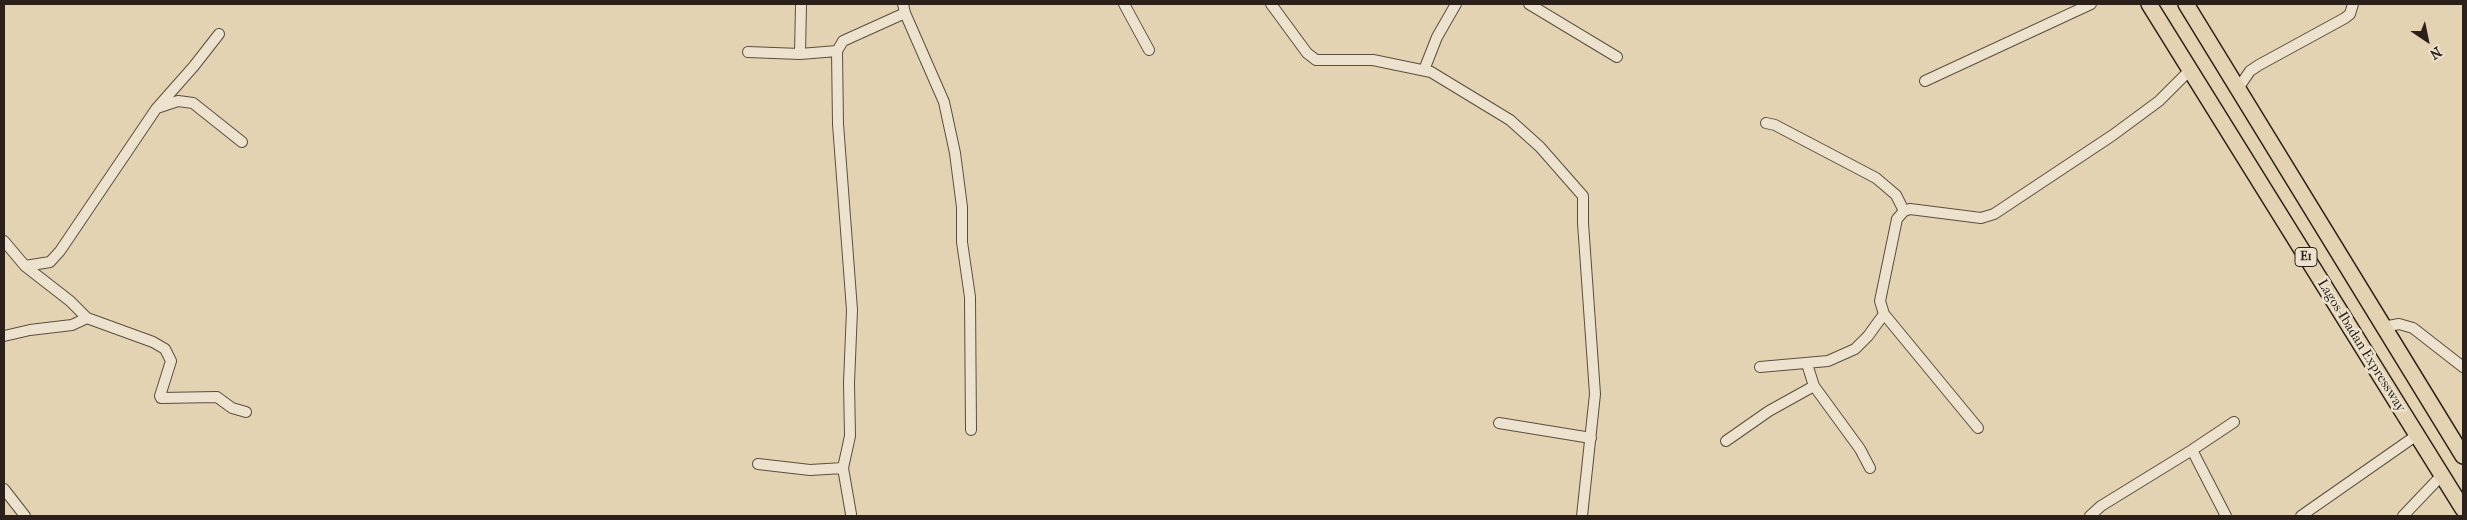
<!DOCTYPE html>
<style>
body{margin:0}
#map{position:relative;width:2467px;height:520px;overflow:hidden;background:#e4d3b2;font-family:"IM FELL French Canon",serif}
canvas{display:block}
.frame{position:absolute;inset:0;border:5px solid #2c211a;pointer-events:none}
.north{position:absolute;left:2402px;top:15px;width:50px;height:50px;-webkit-text-stroke:4px #ede2cd;paint-order:stroke;rotate:146deg;font-size:14px;font-weight:700;line-height:20px;text-align:center;color:#2c211a}
.north::after{content:'';display:block;margin:auto;width:18px;height:22px;background:#2c211a;clip-path:polygon(50% 0,100% 100%,50% 72%,0 100%)}
</style>
<div id="map">
<canvas width="2467" height="520"></canvas>
<div class="frame"></div>
<div class="north">N</div>
</div>
<script>
const ctx = document.querySelector('canvas').getContext('2d');
ctx.lineJoin = 'round';
function shape(rows) {
  const path = new Path2D();
  for (const r of rows) {
    path.moveTo(r[0], r[1]);
    for (let i = 2; i < r.length; i += 2) path.lineTo(r[i], r[i + 1]);
  }
  return path;
}
function stroke(path, color, width, dash) {
  ctx.strokeStyle = color;
  ctx.lineWidth = width;
  ctx.lineCap = dash ? 'butt' : 'round';
  ctx.setLineDash(dash || []);
  ctx.stroke(path);
}
function drawText(font, color, halo, rows, align = 'center') {
  ctx.font = font + ' "IM FELL French Canon",serif';
  ctx.lineWidth = 5;
  ctx.setLineDash([]);
  ctx.textBaseline = 'middle';
  ctx.strokeStyle = halo;
  ctx.fillStyle = color;
  for (const [text, x, y, turn = 0] of rows) {
    ctx.save();
    ctx.translate(x, y);
    ctx.rotate((+turn || 0) * Math.PI / 180);
    ctx.textAlign = isNaN(turn) ? turn : align;
    if (halo) ctx.strokeText(text, 0, 0);
    ctx.fillText(text, 0, 0);
    ctx.restore();
  }
}
const minor = shape([
 [903,4,905,13,944,102,955,153,962,207,962,242,970,297,971,430],
 [1124,4,1149,50],
 [1271,4,1307,53,1316,60,1373,60,1431,72,1510,120,1540,147,1583,196,1583,223,1595,394,1582,516],
 [1529,4,1617,57],
 [748,52,800,54,837,51],
 [800,54,801,4],
 [1424,70,1437,37,1456,4],
 [1925,81,2091,4],
 [2239,87,2250,71,2259,65,2345,18,2350,14,2353,4],
 [157,108,178,101,193,103,242,142],
 [1766,123,1775,125,1876,178,1896,195,1904,211],
 [4,241,25,266,70,301,87,318,72,325,30,330,4,336],
 [25,266,50,262,60,251,156,109,194,66,219,34],
 [87,318,153,342,165,349,171,361,160,396,161,398,217,397,232,408,246,412],
 [2383,327,2399,324,2413,328,2463,367],
 [1807,364,1814,386,1860,449,1870,468],
 [1760,367,1828,361,1855,349,1868,336,1884,314],
 [1499,423,1591,438],
 [1978,428,1884,314,1880,301,1897,219,1904,211,1910,209,1981,218,1994,214,2113,135,2159,101,2190,70],
 [1726,441,1769,411,1814,386],
 [2192,450,2226,516],
 [758,464,810,470,843,468],
 [4,489,25,516],
 [851,514,843,468,850,436,849,383,852,310,838,124,837,51,843,41,905,13],
 [2090,516,2101,506,2192,450,2234,422],
 [2301,516,2417,435],
 [2403,516,2442,475]
]);
const highway = shape([
 [2149,4,2463,509],
 [2186,4,2463,456]
]);
stroke(minor, '#5a4e40', 12);
stroke(highway, '#2c211a', 18);
stroke(minor, '#ede2cd', 10);
stroke(highway, '#e4d3b2', 15);
for (const [x, y, w] of [
 [2306,257,22]
]) {
  const box = new Path2D();
  box.roundRect(x - w / 2, y - 9.5, w, 19, 4);
  ctx.fillStyle = '#ede2cd';
  ctx.fill(box);
  stroke(box, '#2c211a', 1);
}
drawText('bold 12px', '#2c211a', null, [
 ["E1",2306,257]
]);
drawText('14px', '#2c211a', '#ede2cd', [
 ["Lagos-Ibadan Expressway",2361,346,58]
]);
</script>
